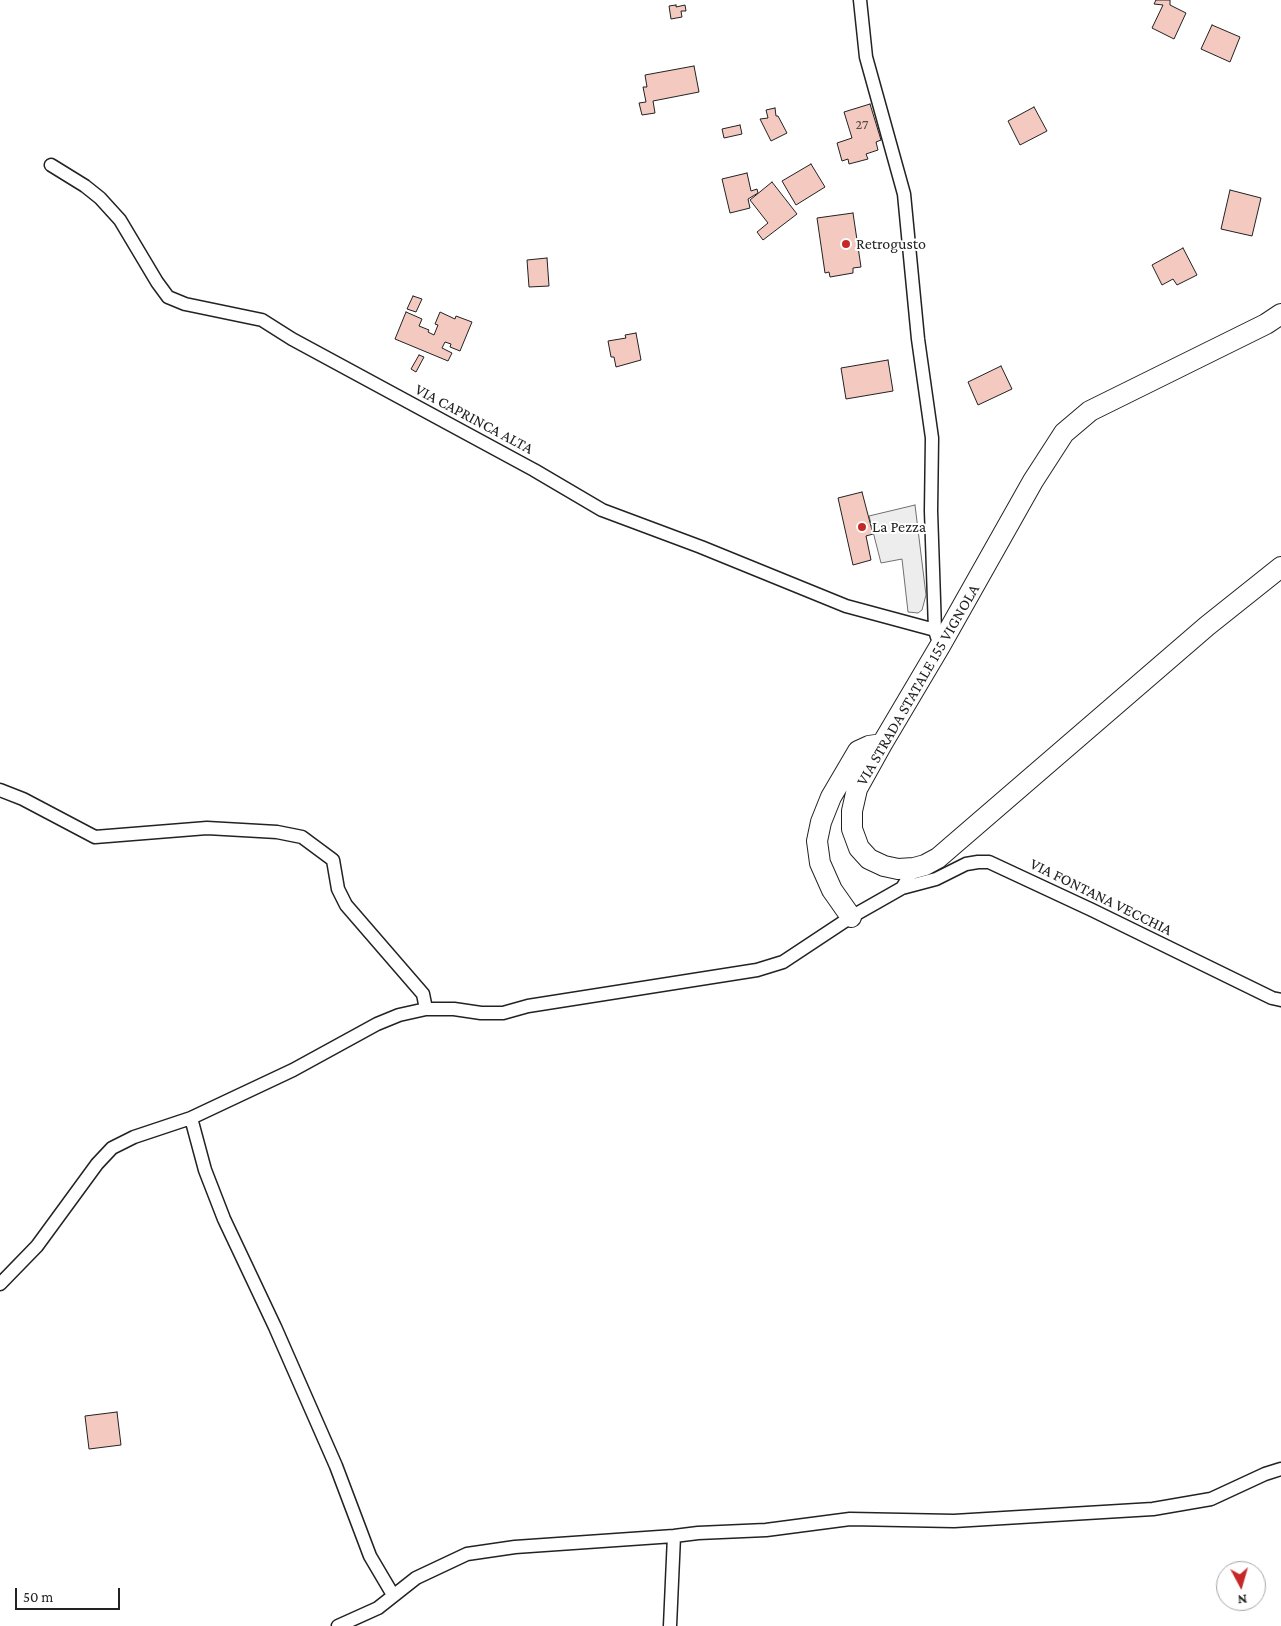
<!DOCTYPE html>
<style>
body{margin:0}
#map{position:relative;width:1281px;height:1626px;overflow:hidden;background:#fff;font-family:"Crimson Pro",serif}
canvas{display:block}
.north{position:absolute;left:1216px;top:1561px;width:50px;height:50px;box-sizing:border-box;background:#fff;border:1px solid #a7a7a7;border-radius:50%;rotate:174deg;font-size:14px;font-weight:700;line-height:20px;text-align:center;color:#222}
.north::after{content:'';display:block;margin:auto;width:18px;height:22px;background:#c62828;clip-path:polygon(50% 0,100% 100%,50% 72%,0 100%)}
.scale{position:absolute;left:15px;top:1588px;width:105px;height:22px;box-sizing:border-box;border:2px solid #222;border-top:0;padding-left:6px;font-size:15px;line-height:18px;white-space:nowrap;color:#222;-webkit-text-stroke:4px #fff;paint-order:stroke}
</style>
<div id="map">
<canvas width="1281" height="1626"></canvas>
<div class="north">N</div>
<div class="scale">50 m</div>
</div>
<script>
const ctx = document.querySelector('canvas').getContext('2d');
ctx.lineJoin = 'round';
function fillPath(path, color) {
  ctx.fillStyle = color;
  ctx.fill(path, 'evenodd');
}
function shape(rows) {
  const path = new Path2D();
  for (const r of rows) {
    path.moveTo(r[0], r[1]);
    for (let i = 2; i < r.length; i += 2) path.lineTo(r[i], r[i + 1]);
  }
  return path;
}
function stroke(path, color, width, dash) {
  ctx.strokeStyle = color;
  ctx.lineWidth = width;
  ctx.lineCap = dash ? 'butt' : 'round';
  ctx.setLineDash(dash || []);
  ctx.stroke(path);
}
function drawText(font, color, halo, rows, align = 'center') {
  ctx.font = font + ' "Crimson Pro",serif';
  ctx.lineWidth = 4;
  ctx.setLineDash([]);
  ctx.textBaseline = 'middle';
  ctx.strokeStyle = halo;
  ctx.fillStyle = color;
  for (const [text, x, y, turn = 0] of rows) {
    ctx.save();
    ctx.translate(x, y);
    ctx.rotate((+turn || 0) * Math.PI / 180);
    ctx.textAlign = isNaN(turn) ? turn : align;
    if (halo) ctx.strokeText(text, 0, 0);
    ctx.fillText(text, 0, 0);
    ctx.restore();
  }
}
const parking = shape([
 [915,505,926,595,922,610,918,613,908,612,902,559,881,563,869,516,915,505]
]);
fillPath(parking, '#ededed');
stroke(parking, '#6f6f6f', 1);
const building = shape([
 [1156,0,1170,0,1170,5,1186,13,1174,39,1152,28,1163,5,1154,4,1156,0],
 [676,5,676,7,685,5,686,11,681,11,682,17,671,19,669,6,676,5],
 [1212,25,1240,37,1230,62,1201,49,1212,25],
 [694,66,699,92,653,101,655,113,642,115,639,103,646,102,643,87,647,87,645,75,694,66],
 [870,104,881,140,876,142,878,150,866,154,868,159,849,164,848,159,842,161,837,143,852,138,844,112,870,104],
 [1034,107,1047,131,1020,145,1008,121,1034,107],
 [775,108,776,116,778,116,787,133,771,141,760,119,768,118,766,110,775,108],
 [740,125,742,134,724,138,722,129,740,125],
 [811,164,825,187,796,205,782,181,811,164],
 [747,173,751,191,757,189,758,193,748,199,750,208,730,213,722,179,747,173],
 [772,182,797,214,763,240,757,232,768,223,750,200,772,182],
 [1230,190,1261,198,1252,236,1221,229,1230,190],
 [853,213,861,267,853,268,853,273,830,277,829,272,825,273,817,218,853,213],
 [1183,248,1197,275,1177,285,1173,279,1162,285,1152,265,1183,248],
 [547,258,549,286,529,287,527,260,547,258],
 [413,296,422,299,416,312,407,309,413,296],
 [406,312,422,319,419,326,429,330,428,332,434,335,438,325,435,324,440,312,455,319,456,316,472,322,460,351,450,347,451,344,445,342,442,348,452,353,448,361,395,339,406,312],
 [636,333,641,360,616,367,614,357,611,357,608,341,626,338,625,335,636,333],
 [419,355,424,357,416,372,411,369,419,355],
 [888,360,893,391,846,399,841,368,888,360],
 [1001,366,1012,389,978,405,968,382,1001,366],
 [862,492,873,534,866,536,871,560,853,565,838,498,862,492],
 [117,1412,121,1445,89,1449,85,1416,117,1412]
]);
fillPath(building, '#f3c9c0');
stroke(building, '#222', 1);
const street = shape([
 [860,0,866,57,904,194,918,339,932,438,931,511,935,630,937,637],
 [51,165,85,186,100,198,120,220,157,282,168,297,185,304,262,320,292,339,534,470,602,510,701,547,846,606,935,630],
 [0,790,23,799,95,837,207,828,277,832,302,837,333,860,338,889,346,905,423,994,426,1009],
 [902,888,936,879,966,864,978,862,989,862,1092,910,1272,998,1281,1000],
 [191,1118,205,1170,224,1219,275,1327,336,1466,370,1556,393,1595],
 [0,1284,37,1246,97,1164,112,1148,134,1137,191,1118,293,1070,377,1024,399,1015,426,1009,454,1009,481,1013,503,1013,528,1006,757,970,783,962,851,917,902,888,914,868],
 [338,1626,378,1608,416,1578,467,1554,515,1547,674,1536,698,1533,766,1530,850,1519,954,1521,1153,1509,1211,1499,1265,1474,1281,1469],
 [670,1626,674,1536]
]);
const primary = shape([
 [1281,314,1266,324,1090,411,1064,433,1033,481,940,646,882,744,857,789,852,811,852,829,859,848,869,859,884,866,898,869,914,868,925,865,938,858,1207,626,1281,567],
 [851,917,832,890,820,863,817,841,821,822,831,797,858,751,869,746,882,744]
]);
stroke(street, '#222', 15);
stroke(primary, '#222', 22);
stroke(street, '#fff', 12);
stroke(primary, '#fff', 20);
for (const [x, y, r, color] of [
 [846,244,5,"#c62828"],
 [862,527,5,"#c62828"]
]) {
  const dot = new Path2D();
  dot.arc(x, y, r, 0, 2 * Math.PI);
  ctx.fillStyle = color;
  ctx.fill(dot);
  stroke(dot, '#fff', 2);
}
drawText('14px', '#564c4a', null, [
 ["27",862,125]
]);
drawText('16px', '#222', '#fff', [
 ["Retrogusto",856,244],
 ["La Pezza",872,527]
], 'left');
drawText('16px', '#222', '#fff', [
 ["VIA CAPRINCA ALTA",474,419,28],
 ["VIA STRADA STATALE 155 VIGNOLA",918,685,-60],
 ["VIA FONTANA VECCHIA",1101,897,26]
]);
</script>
